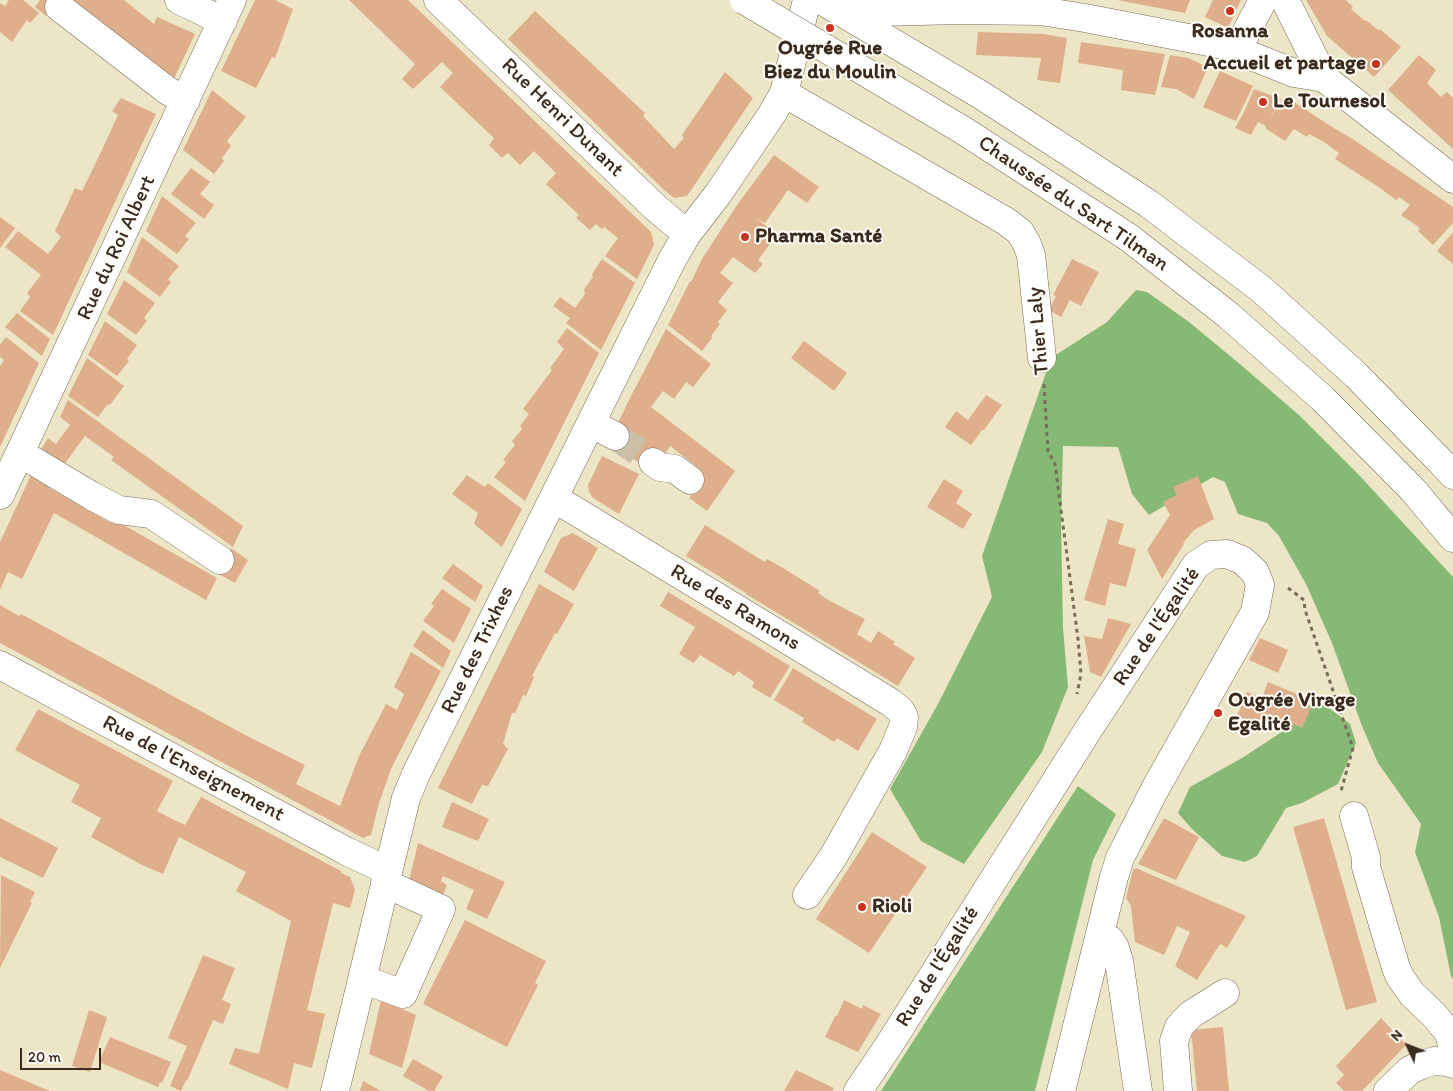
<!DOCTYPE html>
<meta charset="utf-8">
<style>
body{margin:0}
#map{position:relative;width:1453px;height:1091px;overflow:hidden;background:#ece6c7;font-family:Itim,sans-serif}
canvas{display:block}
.north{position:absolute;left:1383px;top:1021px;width:50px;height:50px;-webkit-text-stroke:4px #fdfcf7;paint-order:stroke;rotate:313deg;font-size:14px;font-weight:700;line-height:20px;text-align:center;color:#3b2a1e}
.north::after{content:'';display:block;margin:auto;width:18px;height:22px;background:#3b2a1e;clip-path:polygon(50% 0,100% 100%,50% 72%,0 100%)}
.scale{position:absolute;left:20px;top:1048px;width:81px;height:22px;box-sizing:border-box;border:2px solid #3b2a1e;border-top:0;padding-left:6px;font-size:15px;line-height:18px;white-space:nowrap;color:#3b2a1e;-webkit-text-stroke:4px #fdfcf7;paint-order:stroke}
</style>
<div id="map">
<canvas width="1453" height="1091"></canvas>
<div class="north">N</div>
<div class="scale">20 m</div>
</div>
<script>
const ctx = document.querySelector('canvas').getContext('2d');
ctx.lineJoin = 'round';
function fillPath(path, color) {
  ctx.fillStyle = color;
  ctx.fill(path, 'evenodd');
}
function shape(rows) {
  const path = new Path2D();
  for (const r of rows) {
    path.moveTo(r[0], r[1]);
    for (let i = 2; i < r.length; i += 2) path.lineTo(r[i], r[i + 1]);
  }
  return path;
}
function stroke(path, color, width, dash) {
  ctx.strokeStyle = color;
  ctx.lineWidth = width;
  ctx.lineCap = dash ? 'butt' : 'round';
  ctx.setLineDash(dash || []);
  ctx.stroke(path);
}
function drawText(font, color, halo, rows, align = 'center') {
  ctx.font = font + ' Itim,sans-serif';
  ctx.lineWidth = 4;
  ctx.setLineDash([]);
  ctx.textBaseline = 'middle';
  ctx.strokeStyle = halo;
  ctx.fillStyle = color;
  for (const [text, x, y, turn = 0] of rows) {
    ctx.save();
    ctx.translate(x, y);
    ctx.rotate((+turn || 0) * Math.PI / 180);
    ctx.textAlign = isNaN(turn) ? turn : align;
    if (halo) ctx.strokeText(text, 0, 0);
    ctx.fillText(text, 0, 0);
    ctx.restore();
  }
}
fillPath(shape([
 [1136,290,1147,292,1189,322,1241,365,1300,416,1359,475,1453,577,1453,979,1451,976,1439,917,1415,852,1421,824,1378,763,1362,726,1332,643,1306,584,1279,536,1267,523,1238,514,1225,482,1213,477,1149,515,1132,494,1118,447,1063,446,1061,523,1063,628,1068,687,1042,752,964,864,921,841,890,789,938,704,992,597,982,556,1051,358,1107,322],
 [1314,700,1329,708,1350,724,1356,743,1338,784,1302,803,1286,808,1257,856,1245,862,1222,856,1191,828,1178,813,1190,787,1242,758,1288,728],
 [1078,786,1116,814,1093,860,1035,1091,881,1091]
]), '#86b974');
fillPath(shape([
 [9,0,23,0,39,13,30,23,27,20,12,42,0,32,0,3,5,6],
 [40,0,58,0,46,16,35,7],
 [61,0,124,0,154,24,157,17,195,34,171,85],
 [255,0,275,0,293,9,275,58,272,57,256,88,221,71],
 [349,0,408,0,651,232,654,245,637,279,605,256,618,238,604,227,602,229,596,224,590,230,576,218,579,215,546,184,556,173,534,151,520,165,508,153,502,158,489,145,494,138,440,87,453,73,442,62,413,89,402,79,415,64],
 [1117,0,1190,0,1185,13],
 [1213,0,1241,0,1228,28,1205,17],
 [1306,0,1346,0,1353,7,1351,9,1365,21,1366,20,1378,30,1380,29,1401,47,1374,77,1327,36],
 [535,11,645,113,643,116,674,149,684,138,682,135,725,72,753,98,687,196,674,198,663,189,508,39],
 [978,32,1044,34,1067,38,1060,83,1037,80,1041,58,976,55],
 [1081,42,1165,54,1155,95,1121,90,1123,70,1078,63],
 [1170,55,1188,58,1208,67,1194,99,1176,89,1161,87],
 [1419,55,1436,70,1427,83,1441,97,1447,92,1453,98,1453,149,1388,90],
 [1220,71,1253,86,1236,121,1203,107],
 [1254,89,1281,99,1268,122,1285,96,1332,127,1351,138,1453,207,1453,223,1433,245,1418,231,1420,228,1401,215,1410,205,1399,197,1396,200,1380,188,1335,159,1339,153,1324,142,1309,134,1307,137,1294,129,1285,141,1265,128,1266,126,1258,122,1251,135,1235,128,1243,114],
 [212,90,246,117,227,141,231,146,222,158,224,161,214,174,183,150],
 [121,98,156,114,53,335,20,311,30,297,27,293,41,275,5,247,18,231,48,254,61,237,55,231,75,188,82,191,102,150,118,115,112,111],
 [774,155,819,187,807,203,788,190,765,223,755,218,778,234,758,260,763,264,755,273,733,257,720,273,733,283,718,302,727,310,718,322,720,324,711,336,712,338,702,351,668,325,690,281,691,282,702,259,737,205],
 [191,168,210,182,200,194,214,205,204,219,171,194],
 [162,196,196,223,185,236,189,239,177,254,146,231],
 [0,217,15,228,0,248],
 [1453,232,1453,264,1437,251],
 [142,237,179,266,168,279,171,282,160,297,127,272],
 [602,259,635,283,601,350,566,323,570,318,553,306,560,297,575,308,585,294,584,289,593,277,592,274],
 [1072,259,1099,272,1081,306,1070,300,1061,317,1049,310,1056,296,1053,295],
 [124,280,155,303,144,318,147,321,136,335,107,314],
 [17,313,50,339,42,356,5,327],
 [105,321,137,345,127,359,129,361,117,376,88,355],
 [567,328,599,353,525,501,494,477,506,462,503,460,515,445,512,441,522,429,520,426,529,414,523,409,552,370,550,368,564,349,557,342],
 [666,329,711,364,693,387,686,382,674,399,663,391,651,407,735,471,707,511,689,498,703,479,700,469,670,446,660,462,642,465,611,443,615,429,632,394],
 [6,337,39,363,0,447,0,366,4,360,0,357,0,345],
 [804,341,847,373,834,391,791,358],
 [87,358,124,386,110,405,108,404,98,417,68,396],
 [986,395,1002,405,984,430,982,430,971,445,945,427,956,411,968,420],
 [68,400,243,526,233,547,111,460,114,457,85,436,63,466,40,451,48,438,56,444,70,425,60,417],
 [602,456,639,474,619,514,593,498,589,492,588,485],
 [32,473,52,484,49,488,111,523,113,519,217,578,206,600,54,513,22,579,8,572,0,590,0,542],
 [467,475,485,487,488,483,522,509,502,547,474,524,478,513,452,494],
 [1198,476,1214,519,1194,530,1183,543,1184,544,1162,579,1147,550,1170,515,1163,502,1177,495,1173,487],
 [944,479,963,491,956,503,972,514,963,529,927,507],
 [1108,519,1124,524,1118,544,1136,549,1126,587,1110,583,1105,606,1084,600],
 [705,525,765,562,767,559,783,568,820,591,818,593,830,601,865,619,857,634,871,643,878,631,895,642,893,644,915,658,898,686,746,594,746,593,686,556],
 [573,533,598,548,574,591,544,572,561,538],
 [231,548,248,560,235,583,219,574],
 [453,564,483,586,475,602,442,578],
 [539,584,574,604,557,634,555,633,532,676,534,677,526,696,523,695,515,713,512,713,503,744,508,749,488,786,482,785,472,804,438,788],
 [442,589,471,609,454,643,423,621,434,606,431,604],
 [668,592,790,666,770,698,752,687,754,682,738,671,734,676,700,655,694,663,679,654,695,627,660,606],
 [0,605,19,616,21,614,247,736,305,765,296,784,340,806,359,756,386,704,397,710,404,694,394,687,411,652,441,671,391,769,379,803,371,835,363,838,0,643],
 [1108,618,1131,624,1101,677,1090,672,1084,636,1102,639],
 [423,630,451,651,443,668,413,646],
 [1260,638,1288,650,1278,673,1249,660],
 [793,668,877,719,858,751,837,738,834,742,802,722,804,718,774,700],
 [1268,682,1304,697,1301,704,1311,708,1302,728,1294,724,1292,730,1261,717,1258,725,1237,716,1247,692,1262,698],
 [38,709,173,781,157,811,168,817,185,825,201,797,341,871,341,873,350,877,355,890,350,908,333,903,307,1010,325,1014,312,1068,294,1063,288,1089,229,1064,235,1048,259,1054,291,921,236,891,246,872,179,837,163,874,142,865,91,837,101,818,71,802,80,785,15,750],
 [452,802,489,819,478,841,442,827],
 [0,818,58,848,43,878,0,857],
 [1164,818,1199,837,1176,880,1138,864],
 [1324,818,1377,1002,1346,1010,1293,827],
 [872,832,927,867,869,953,816,919],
 [418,843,505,882,487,919,466,909,474,890,443,876,441,881,447,885,442,898,409,881],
 [1136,868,1246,916,1227,948,1220,944,1197,980,1175,966,1190,932,1177,926,1164,955,1135,942,1131,906,1126,898,1133,870],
 [1,875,35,892,30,902,32,903,0,968],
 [465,920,546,961,535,983,538,985,507,1047,423,1004],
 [203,955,235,968,222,1000,231,1004,223,1024,213,1020,187,1081,186,1080,181,1091,170,1086,187,1046,168,1038],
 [381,1000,416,1015,402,1068,369,1054],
 [844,1000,862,1009,863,1005,881,1014,858,1052,825,1037,835,1016,837,1016],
 [89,1010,107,1017,90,1072,72,1066],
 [1381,1018,1406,1045,1362,1091,1344,1091,1336,1083,1344,1075,1336,1066],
 [1223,1027,1229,1091,1197,1091,1191,1030],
 [110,1037,171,1062,162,1083,160,1082,158,1087,99,1062],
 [413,1059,443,1076,434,1091,429,1091,403,1076],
 [0,1070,50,1091,0,1091],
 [796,1070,834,1088,832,1091,784,1091],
 [363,1081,381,1091,360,1091]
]), '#deaf8a');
stroke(shape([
 [615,436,653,462]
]), '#c9c0a5', 28, [28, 14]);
const minor = shape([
 [179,0,223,21],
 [438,0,656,208,687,234],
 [843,0,865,9,878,12,960,10,1040,11,1085,18,1224,45,1294,73,1324,78,1453,179],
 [1285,0,1324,78],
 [59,7,168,91,186,100],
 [1237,50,1263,0],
 [784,93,990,212,1007,222,1020,232,1027,244,1031,255,1042,358],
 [591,423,615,436],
 [20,453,92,496,119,510,151,514,220,560],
 [653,462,660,467,675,469,690,480],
 [0,495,232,0],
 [554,498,890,702,900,710,904,717,903,727,893,751,833,857,807,895],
 [0,665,346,851,388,871],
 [1354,816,1366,857,1366,867,1396,968,1400,977,1412,994,1434,1015,1449,1033,1453,1050],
 [1100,937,1110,940,1115,948,1119,961,1138,1091],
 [362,979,403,994,441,909,385,883],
 [335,1091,406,798,416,774,672,260,687,234,718,194,772,114,784,93,807,0],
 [858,1091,889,1045,1090,727,1196,565,1211,555,1227,554,1242,560,1255,572,1260,585,1255,612,1155,789,1120,858,1114,877,1061,1091],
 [1178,1091,1174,1041,1179,1027,1190,1015,1225,993],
 [1388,1091,1410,1070,1421,1065,1434,1061,1447,1062,1453,1064]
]);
const highway = shape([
 [821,0,981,95,1149,204,1261,289,1356,375,1440,461,1453,475],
 [1128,237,1228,315,1323,399,1413,490,1453,538]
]);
stroke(minor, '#796c59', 29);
stroke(highway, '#796c59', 29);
stroke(shape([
 [1044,384,1048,451,1055,464,1078,639,1081,674,1077,694],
 [1288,588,1304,600,1305,610,1353,748,1341,791]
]), '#796c59', 3, [4, 4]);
stroke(minor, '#fff', 28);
stroke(highway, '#fff', 28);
const highwayBridge = shape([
 [744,0,961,129,1128,237]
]);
stroke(highwayBridge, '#796c59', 29, []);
stroke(highwayBridge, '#fff', 28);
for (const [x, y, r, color] of [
 [1230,11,5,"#c8321e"],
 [830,28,5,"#c8321e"],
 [1376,64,5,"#c8321e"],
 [1263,102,5,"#c8321e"],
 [745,237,5,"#c8321e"],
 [1218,713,5,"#c8321e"],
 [862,907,5,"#c8321e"]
]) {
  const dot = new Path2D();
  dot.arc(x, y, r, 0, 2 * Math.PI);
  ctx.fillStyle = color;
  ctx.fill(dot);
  stroke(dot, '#fdfcf7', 2);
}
drawText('bold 21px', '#3b2a1e', '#fdfcf7', [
 ["Rosanna",1230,32,"center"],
 ["Ougrée Rue",830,49,"center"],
 ["Biez du Moulin",830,73,"center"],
 ["Accueil et partage",1366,64,"right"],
 ["Le Tournesol",1273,102],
 ["Pharma Santé",755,237],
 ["Ougrée Virage",1228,701],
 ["Egalité",1228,725],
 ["Rioli",872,907]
], 'left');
drawText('21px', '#3b2a1e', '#fdfcf7', [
 ["Rue Henri Dunant",562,118,44],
 ["Chaussée du Sart Tilman",1073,204,34],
 ["Rue du Roi Albert",117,248,-65],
 ["Thier Laly",1039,331,-95],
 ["Rue des Ramons",735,608,31],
 ["Rue de l'Égalité",1157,627,-56],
 ["Rue des Trixhes",478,650,-64],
 ["Rue de l'Enseignement",193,769,28],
 ["Rue de l'Égalité",938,967,-58]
]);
</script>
